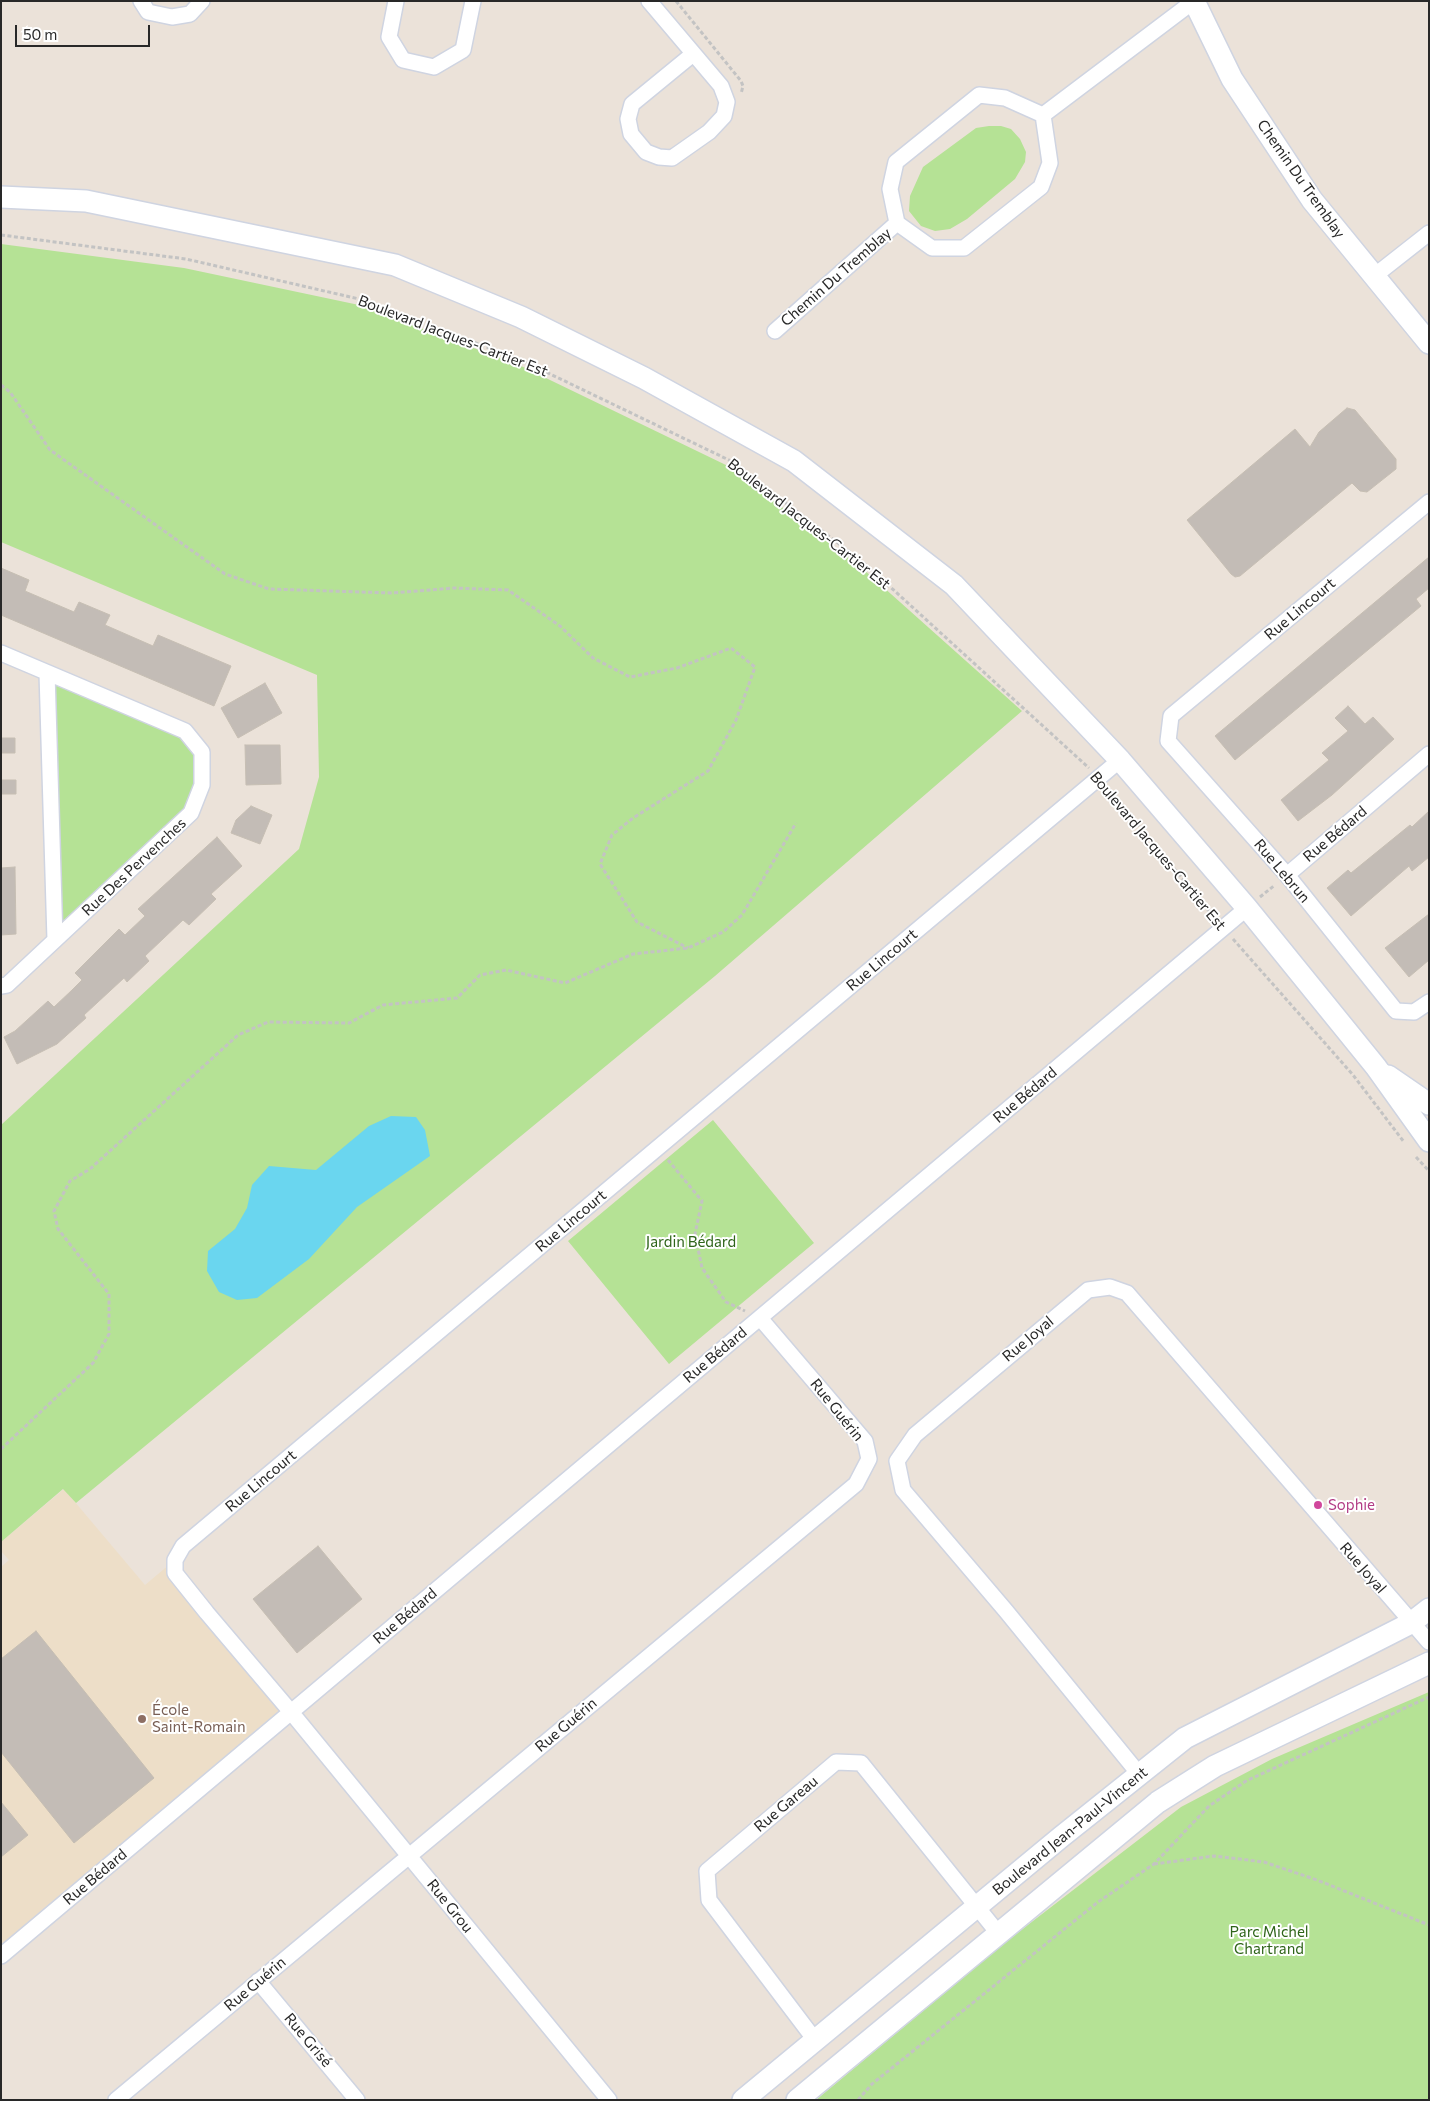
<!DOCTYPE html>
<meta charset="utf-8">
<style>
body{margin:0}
#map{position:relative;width:1430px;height:2101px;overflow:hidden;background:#ebe2d9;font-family:Commissioner,sans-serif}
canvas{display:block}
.frame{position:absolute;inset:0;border:2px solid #282828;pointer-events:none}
.scale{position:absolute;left:15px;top:25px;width:135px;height:22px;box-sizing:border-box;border:2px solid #282828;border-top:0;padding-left:6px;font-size:15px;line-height:18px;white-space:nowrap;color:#282828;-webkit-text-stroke:4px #fff;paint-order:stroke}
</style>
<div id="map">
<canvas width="1430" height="2101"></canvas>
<div class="frame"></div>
<div class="scale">50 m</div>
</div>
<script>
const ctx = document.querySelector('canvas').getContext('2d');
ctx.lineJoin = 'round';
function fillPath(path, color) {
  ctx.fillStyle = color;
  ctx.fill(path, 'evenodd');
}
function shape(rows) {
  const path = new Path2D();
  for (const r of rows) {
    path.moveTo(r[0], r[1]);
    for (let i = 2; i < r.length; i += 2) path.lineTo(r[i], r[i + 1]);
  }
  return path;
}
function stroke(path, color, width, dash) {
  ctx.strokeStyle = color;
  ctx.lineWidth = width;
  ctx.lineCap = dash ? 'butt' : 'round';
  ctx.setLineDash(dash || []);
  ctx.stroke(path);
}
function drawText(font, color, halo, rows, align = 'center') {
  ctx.font = font + ' Commissioner,sans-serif';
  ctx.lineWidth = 4;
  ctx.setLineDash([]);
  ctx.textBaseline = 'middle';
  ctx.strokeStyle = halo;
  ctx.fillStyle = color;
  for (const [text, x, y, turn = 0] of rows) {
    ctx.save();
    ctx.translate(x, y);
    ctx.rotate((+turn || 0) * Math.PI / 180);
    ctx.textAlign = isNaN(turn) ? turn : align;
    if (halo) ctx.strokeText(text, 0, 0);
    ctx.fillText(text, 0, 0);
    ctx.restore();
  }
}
fillPath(shape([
 [64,1489,145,1585,176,1559,175,1573,291,1712,1,1956,1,1567,9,1560,1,1551,1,1542]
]), '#eddec8');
fillPath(shape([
 [989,126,1001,126,1011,129,1020,139,1026,152,1025,162,1015,179,967,219,950,229,935,231,921,226,909,211,910,196,923,167,976,128],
 [1,244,184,268,359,305,519,365,728,466,863,569,1022,711,715,976,76,1503,63,1489,1,1542,1,1125,299,849,319,777,317,675,1,542],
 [47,673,185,731,202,752,191,813,55,940],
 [713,1120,814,1243,669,1364,568,1241],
 [1429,1692,1429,2100,816,2100,1007,1941,1181,1807,1272,1759]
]), '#b5e295');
fillPath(shape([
 [391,1116,416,1117,425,1130,430,1156,357,1207,309,1259,257,1298,237,1300,219,1292,207,1271,208,1251,235,1229,247,1208,252,1185,269,1166,316,1170,369,1126]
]), '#6ad6ef');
const building = shape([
 [1347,408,1355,410,1396,459,1396,469,1367,492,1360,491,1352,483,1240,576,1235,577,1231,574,1187,520,1295,429,1310,447,1319,432,1347,408],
 [1429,557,1429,588,1416,599,1421,606,1235,760,1215,736,1429,557],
 [1,568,29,580,25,591,74,612,79,602,110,615,105,625,153,646,158,635,231,666,214,706,1,615,1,568],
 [265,683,282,713,238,738,221,708,265,683],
 [1348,706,1365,724,1373,717,1394,739,1332,795,1298,821,1281,800,1329,760,1322,753,1348,731,1335,718,1348,706],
 [1,738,15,738,15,753,1,753,1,738],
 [245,745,280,745,281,784,246,785,245,745],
 [1,780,16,780,16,794,1,794,1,780],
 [251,806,272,815,260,844,231,833,236,820,251,806],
 [1429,811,1429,857,1412,871,1409,866,1351,916,1327,888,1348,870,1351,873,1410,825,1412,827,1429,811],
 [217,837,242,866,211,894,216,899,189,925,183,920,145,956,149,961,127,982,124,978,84,1015,86,1018,57,1044,17,1064,4,1037,15,1031,48,1001,54,1007,72,990,82,980,75,973,119,929,125,935,145,916,138,909,217,837],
 [15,867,16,934,1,935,1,868,15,867],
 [1429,914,1429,960,1409,977,1385,948,1429,914],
 [318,1546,362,1599,297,1653,253,1599,318,1546],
 [36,1631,154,1778,74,1843,1,1752,1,1659,36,1631],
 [1,1802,28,1835,1,1857,1,1802]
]);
fillPath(building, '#c3bcb6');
stroke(building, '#c6beb3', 1);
const street = shape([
 [141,1,148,12,172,17,190,14,202,1],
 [396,1,389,37,403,60,434,67,463,50,473,1],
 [649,1,721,86,727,102,724,116,709,132,672,158,659,157,646,152,631,134,628,119,632,104,693,54],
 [1043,115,1050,163,1041,187,964,248,932,248,897,223,890,189,896,162,979,95,1005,98,1043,115,1194,1],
 [1373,277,1429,233],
 [775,331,897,223],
 [1429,502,1171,716,1168,741,1287,875,1396,1011,1414,1012,1429,1002],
 [1,653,185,731,202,752,202,785,191,813,7,985,1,986],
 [47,673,55,940],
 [1287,875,1429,754],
 [1139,1774,1006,1611,903,1490,897,1461,915,1435,1088,1290,1110,1287,1127,1293,1429,1642],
 [1,1956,1247,908],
 [258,1981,357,2100],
 [815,2040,709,1900,707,1871,836,1762,861,1763,998,1933],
 [116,2100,856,1484,869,1459,865,1441,760,1318],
 [609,2100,291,1712,207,1613,175,1573,175,1560,183,1546,1120,760]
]);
const secondary = shape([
 [1194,1,1232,79,1312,200,1429,343],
 [1,197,86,201,395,265,521,317,644,378,794,461,954,585,1120,760,1247,908,1376,1067,1429,1141],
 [1388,1076,1429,1104],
 [743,2100,1061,1837,1185,1738,1411,1623,1429,1609],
 [797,2100,1158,1802,1215,1766,1429,1663]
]);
stroke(street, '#cfd4e1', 18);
stroke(secondary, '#cfd4e1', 24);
stroke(shape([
 [676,1,741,81,743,86,741,94],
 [1,235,186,259,359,299,521,360,731,461,864,563,1089,768],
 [1,385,10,392,50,450,225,574,269,589,392,593,454,588,508,590,560,626,593,658,630,677,677,668,731,648,755,667,736,720,708,771,633,818,612,835,600,864,637,922,688,948],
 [1108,788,1214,917],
 [1260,897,1275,885],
 [1233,939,1353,1075,1404,1142],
 [1416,1157,1429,1171],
 [668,1160,702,1201,695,1234,702,1268,726,1302,745,1311],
 [1,1449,93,1363,109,1334,109,1294,58,1229,54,1211,70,1181,90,1169,238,1035,268,1022,349,1023,383,1005,457,998,480,975,506,970,565,983,633,954,688,948,723,932,742,915,796,823],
 [1154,1864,1214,1856,1264,1862,1317,1880,1429,1925],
 [858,2100,872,2084,1098,1902,1154,1864,1209,1806,1246,1781,1429,1697]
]), '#c3c3c3', 3, [4, 2.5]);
stroke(street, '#fff', 15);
stroke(secondary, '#fff', 21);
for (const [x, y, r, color] of [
 [1318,1505,5,"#d1479c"],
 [142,1719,5,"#8d6e63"]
]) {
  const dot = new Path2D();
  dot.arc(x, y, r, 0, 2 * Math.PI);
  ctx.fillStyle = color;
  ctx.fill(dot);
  stroke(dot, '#fff', 2);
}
drawText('15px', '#282828', '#fff', [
 ["Chemin Du Tremblay",1301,179,55],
 ["Chemin Du Tremblay",836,277,-41],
 ["Boulevard Jacques-Cartier Est",453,336,21],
 ["Boulevard Jacques-Cartier Est",809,524,38],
 ["Rue Lincourt",1300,609,-40],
 ["Rue Bédard",1335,834,-40],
 ["Boulevard Jacques-Cartier Est",1158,851,50],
 ["Rue Des Pervenches",134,867,-43],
 ["Rue Lebrun",1282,871,50],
 ["Rue Lincourt",882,960,-40],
 ["Rue Bédard",1025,1095,-40],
 ["Rue Lincourt",571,1221,-40],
 ["Rue Joyal",1028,1339,-40],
 ["Rue Bédard",715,1355,-40],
 ["Rue Guérin",837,1410,51],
 ["Rue Lincourt",261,1481,-40],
 ["Rue Joyal",1363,1568,49],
 ["Rue Bédard",405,1616,-40],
 ["Rue Guérin",566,1725,-40],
 ["Rue Gareau",786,1804,-40],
 ["Boulevard Jean-Paul-Vincent",1070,1831,-39],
 ["Rue Bédard",95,1877,-40],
 ["Rue Grou",450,1906,51],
 ["Rue Guérin",255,1984,-40],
 ["Rue Grisé",308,2040,50]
]);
drawText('15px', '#2e6419', '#fff', [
 ["Jardin Bédard",691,1242],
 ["Parc Michel",1269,1932],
 ["Chartrand",1269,1949]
]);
drawText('15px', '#b23c85', '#fff', [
 ["Sophie",1328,1505]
], 'left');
drawText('15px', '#785e54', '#fff', [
 ["École",152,1710],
 ["Saint-Romain",152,1727]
], 'left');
</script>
